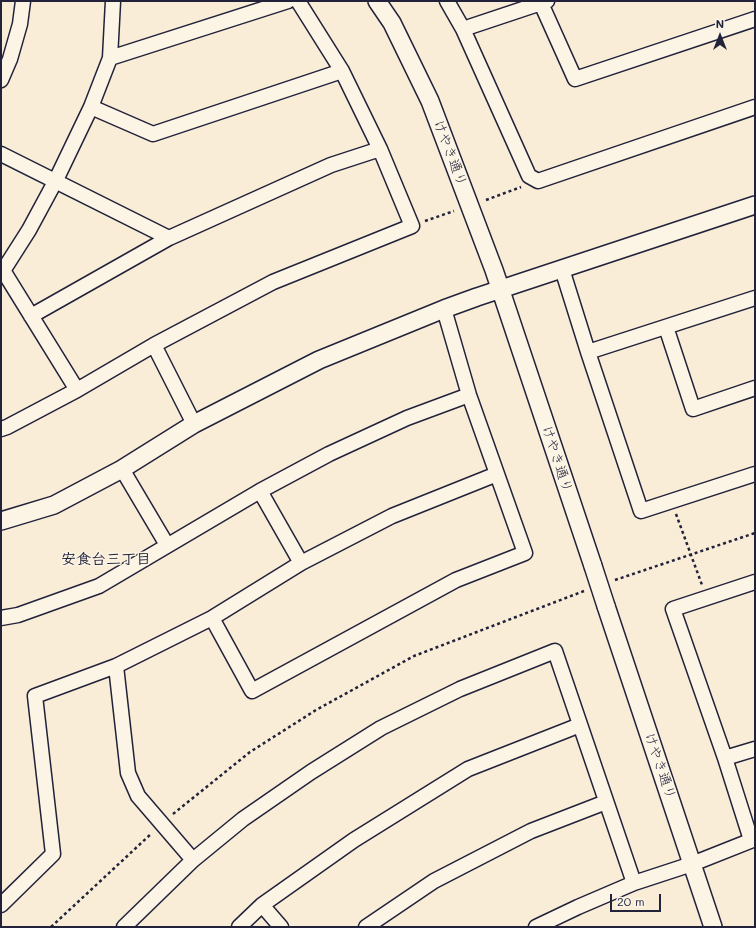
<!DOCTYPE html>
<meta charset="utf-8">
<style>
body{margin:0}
#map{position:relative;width:756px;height:928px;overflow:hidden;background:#f9edd7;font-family:Mali,sans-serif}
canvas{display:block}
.frame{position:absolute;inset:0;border:2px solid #22223b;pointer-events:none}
.north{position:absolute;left:700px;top:16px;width:40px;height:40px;-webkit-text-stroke:3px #fcf5e5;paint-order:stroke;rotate:0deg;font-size:11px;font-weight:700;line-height:16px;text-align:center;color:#22223b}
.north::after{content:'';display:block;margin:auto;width:14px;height:18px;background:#22223b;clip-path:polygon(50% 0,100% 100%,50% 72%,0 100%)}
.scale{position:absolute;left:610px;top:894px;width:51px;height:18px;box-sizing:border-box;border:2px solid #22223b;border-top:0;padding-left:5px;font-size:12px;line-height:14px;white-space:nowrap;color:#22223b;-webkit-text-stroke:3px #fcf5e5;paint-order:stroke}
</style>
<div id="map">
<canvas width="756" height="928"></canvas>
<div class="frame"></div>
<div class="north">N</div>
<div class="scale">20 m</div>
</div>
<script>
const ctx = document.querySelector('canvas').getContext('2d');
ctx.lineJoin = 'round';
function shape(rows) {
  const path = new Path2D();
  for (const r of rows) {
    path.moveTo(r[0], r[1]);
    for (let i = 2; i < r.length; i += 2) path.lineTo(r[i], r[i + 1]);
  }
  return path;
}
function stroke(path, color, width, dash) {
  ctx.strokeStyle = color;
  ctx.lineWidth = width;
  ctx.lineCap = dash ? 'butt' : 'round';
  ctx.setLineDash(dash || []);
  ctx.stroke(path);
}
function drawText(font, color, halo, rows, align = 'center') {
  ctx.font = font + ' Mali,"Klee One",sans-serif';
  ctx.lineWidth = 3;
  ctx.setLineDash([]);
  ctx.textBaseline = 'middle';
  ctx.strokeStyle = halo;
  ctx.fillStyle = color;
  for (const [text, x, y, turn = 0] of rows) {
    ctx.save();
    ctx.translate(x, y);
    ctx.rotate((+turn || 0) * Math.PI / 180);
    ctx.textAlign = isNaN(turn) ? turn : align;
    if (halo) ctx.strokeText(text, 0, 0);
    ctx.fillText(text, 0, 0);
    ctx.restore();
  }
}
const minor = shape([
 [447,1,463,29,529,176,538,181,755,107],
 [540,1,575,79,755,19],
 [463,29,547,1],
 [110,58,288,1],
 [1,80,10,59,20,24,23,1],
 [91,107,153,134,342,71],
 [1,154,169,238],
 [562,269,588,352,641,511,755,474],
 [4,272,77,390],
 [1,274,29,230,56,180,91,107,110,58,113,1],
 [31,316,169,238,331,165,380,149],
 [666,327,693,409,755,388],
 [154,345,194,424],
 [588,352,755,298],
 [1,429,7,427,77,390,154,345,273,282,412,226,380,149,342,71,298,1],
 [122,469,167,545],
 [260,491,301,563],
 [1,618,18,615,99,586,260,491,329,454,407,418,469,395],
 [212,618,252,691,456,580,525,553,469,395,444,309],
 [116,666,128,773,138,796,193,860],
 [725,758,755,749],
 [751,840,725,758,673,609,755,582],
 [1,905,53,854,35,696,116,666,212,618,301,563,392,516,497,474],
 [262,905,281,927],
 [124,927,193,860,243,819,311,772,381,728,460,689,555,651,634,883],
 [239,927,262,905,354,840,468,769,580,725],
 [366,927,434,881,531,831,606,802],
 [536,927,578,907,634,883,692,864,755,839]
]);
const tertiary = shape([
 [377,1,392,23,430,101,494,270,593,566],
 [1,521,54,505,122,469,194,424,319,360,444,309,477,297,755,205],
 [606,606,713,927]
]);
stroke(minor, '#22223b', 17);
stroke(tertiary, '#22223b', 20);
stroke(shape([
 [486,200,521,187],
 [425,221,454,211],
 [676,514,702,585],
 [615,580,755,533],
 [173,814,250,752,316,710,414,656,584,591],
 [51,927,152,833]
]), '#22223b', 2.5, [3, 3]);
stroke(minor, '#fcf5e5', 14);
stroke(tertiary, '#fcf5e5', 17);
const tertiaryBridge = shape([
 [593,566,606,606]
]);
stroke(tertiaryBridge, '#22223b', 20, []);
stroke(tertiaryBridge, '#fcf5e5', 17);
drawText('14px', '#22223b', '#fcf5e5', [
 ["けやき通り",450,153,69],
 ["けやき通り",557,459,72],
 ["けやき通り",660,766,71]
]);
drawText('bold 15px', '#22223b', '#fcf5e5', [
 ["安食台三丁目",106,559]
]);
</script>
